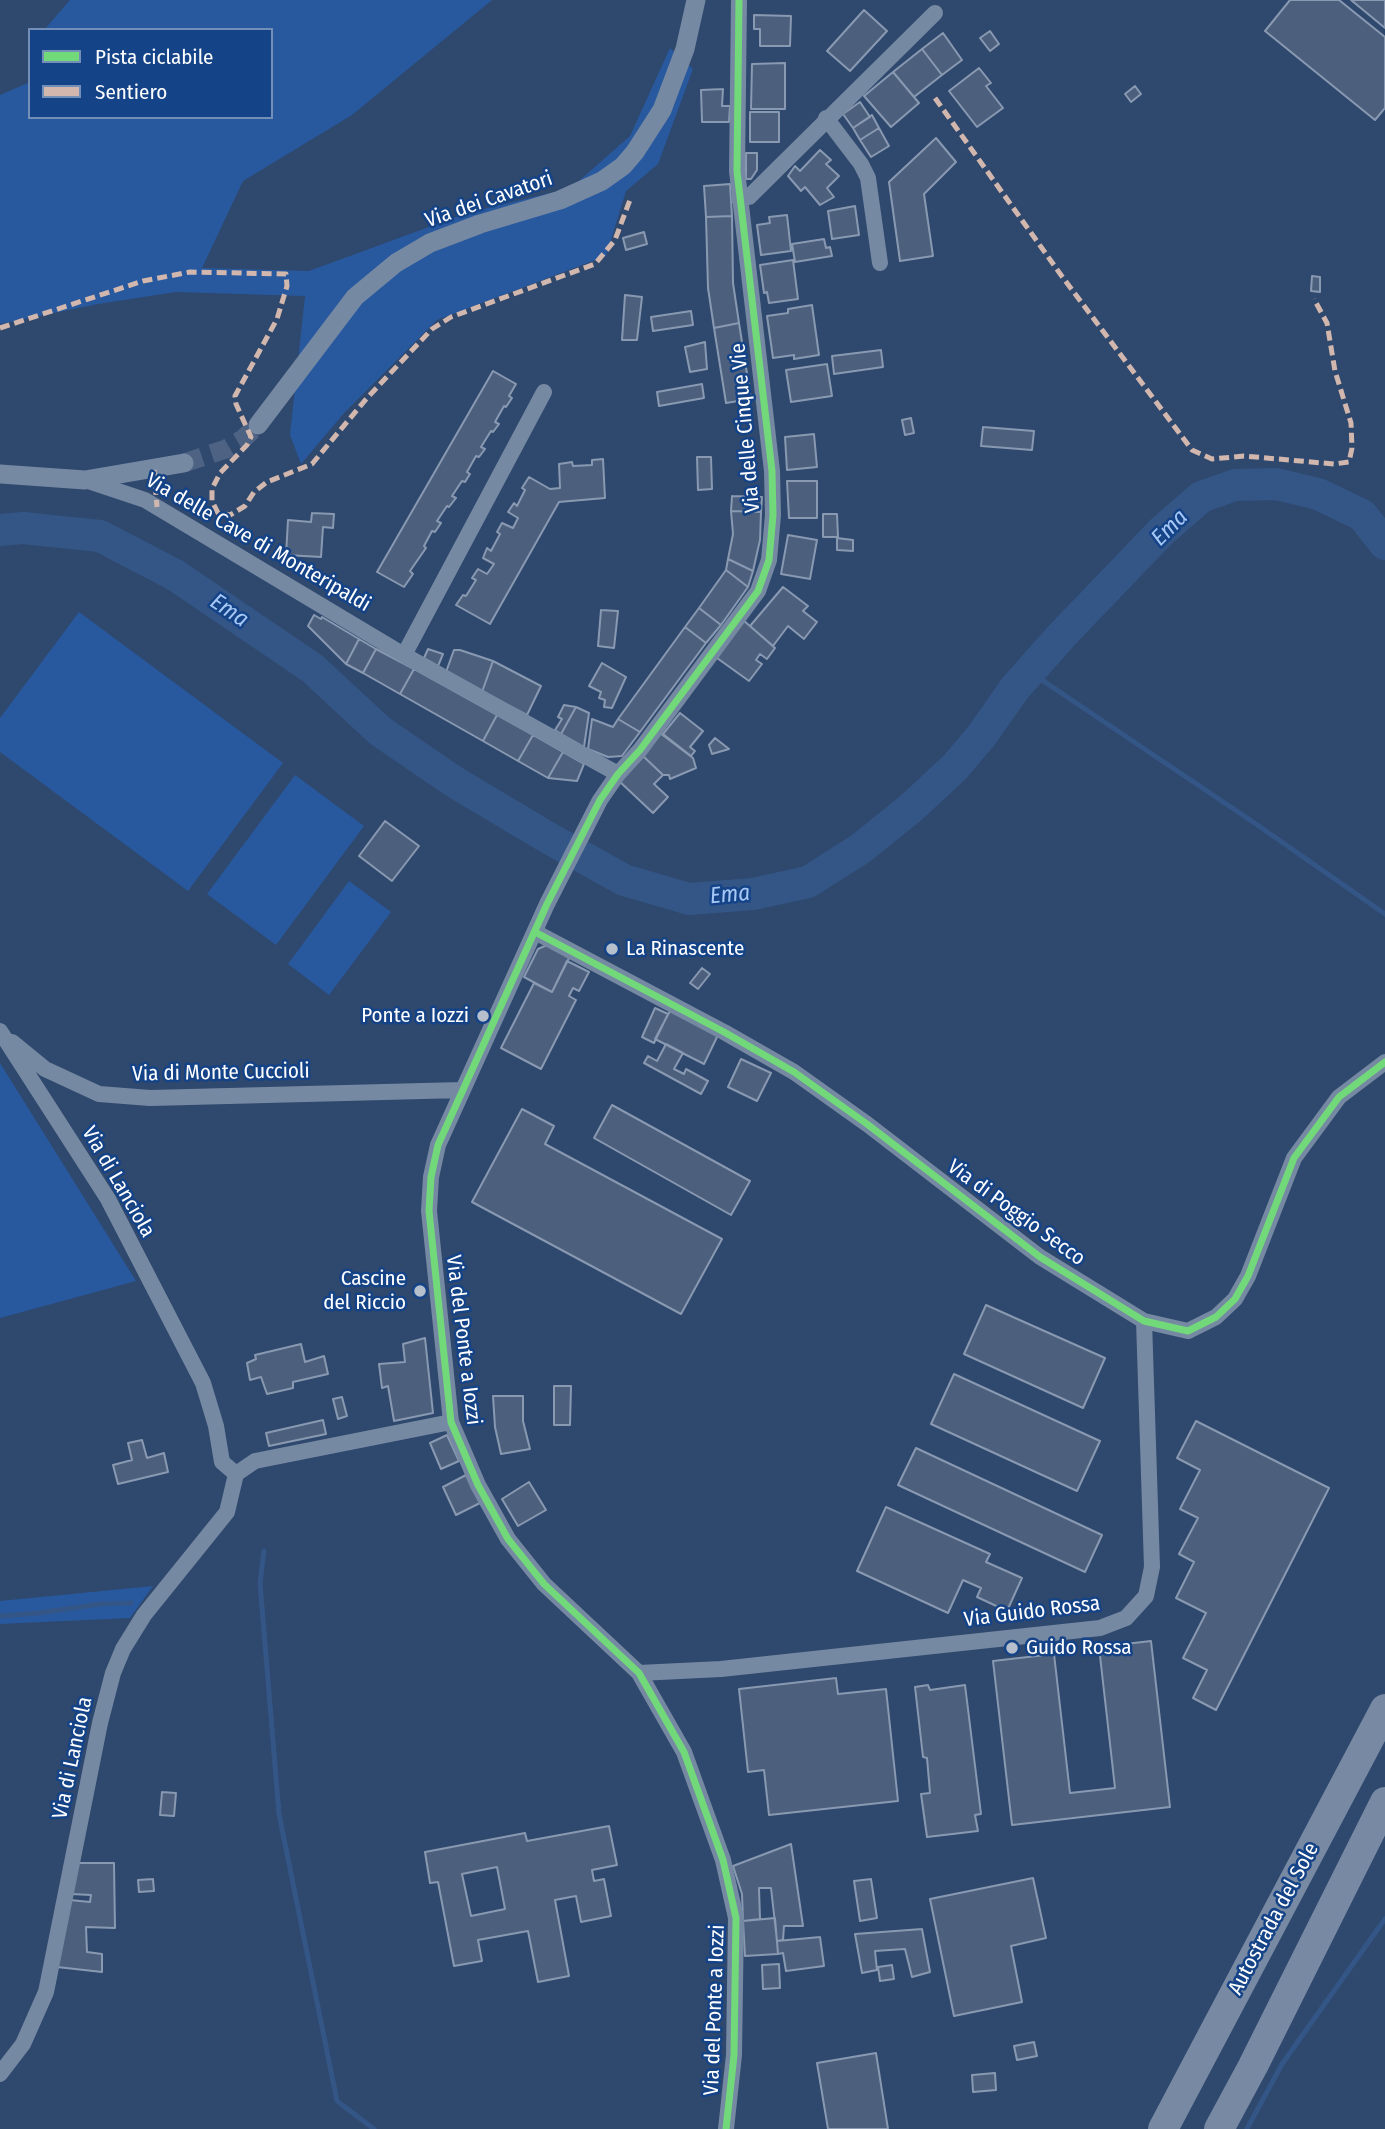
<!DOCTYPE html>
<style>
body{margin:0}
#map{position:relative;width:1385px;height:2129px;overflow:hidden;background:#2f486d;font-family:"Fira Sans Condensed",sans-serif}
canvas{display:block}
.legend{position:absolute;left:28px;top:28px;width:245px;height:91px;box-sizing:border-box;background:#154387;border:2px solid #738eb7;margin:0;padding:9px 12px;list-style:none;font-size:21px;color:#fff}
.legend li{display:flex;align-items:center;gap:14px;height:35px}
.legend b{width:35px;border:2px solid #738eb7}
</style>
<div id="map">
<canvas width="1385" height="2129"></canvas>
<ul class="legend">
<li><b style="height:9px;background:#71d979"></b>Pista ciclabile</li>
<li><b style="height:9px;background:#d1b7ad"></b>Sentiero</li>
</ul>
</div>
<script>
const ctx = document.querySelector('canvas').getContext('2d');
ctx.lineJoin = 'round';
function fillPath(path, color) {
  ctx.fillStyle = color;
  ctx.fill(path, 'evenodd');
}
function shape(rows) {
  const path = new Path2D();
  for (const r of rows) {
    path.moveTo(r[0], r[1]);
    for (let i = 2; i < r.length; i += 2) path.lineTo(r[i], r[i + 1]);
  }
  return path;
}
function stroke(path, color, width, dash) {
  ctx.strokeStyle = color;
  ctx.lineWidth = width;
  ctx.lineCap = dash ? 'butt' : 'round';
  ctx.setLineDash(dash || []);
  ctx.stroke(path);
}
function drawText(font, color, halo, rows, align = 'center') {
  ctx.font = font + ' "Fira Sans Condensed",sans-serif';
  ctx.lineWidth = 5;
  ctx.setLineDash([]);
  ctx.textBaseline = 'middle';
  ctx.strokeStyle = halo;
  ctx.fillStyle = color;
  for (const [text, x, y, turn = 0] of rows) {
    ctx.save();
    ctx.translate(x, y);
    ctx.rotate((+turn || 0) * Math.PI / 180);
    ctx.textAlign = isNaN(turn) ? turn : align;
    if (halo) ctx.strokeText(text, 0, 0);
    ctx.fillText(text, 0, 0);
    ctx.restore();
  }
}
fillPath(shape([
 [70,0,492,0,352,115,243,181,202,268,309,271,467,213,571,188,630,136,670,48,693,69,658,164,626,191,606,256,437,320,345,412,301,464,290,435,305,296,176,292,98,304,0,324,0,95,30,82,30,117,271,117,271,30,44,30],
 [79,612,283,763,188,891,0,752,0,718],
 [295,775,364,826,276,945,207,894],
 [349,881,391,912,329,995,288,964],
 [0,1063,136,1281,0,1318],
 [153,1586,130,1618,0,1624,0,1601]
]), '#28599e');
stroke(shape([
 [1030,672,1256,824,1385,914],
 [264,1551,260,1583,279,1814,337,2101,374,2129],
 [0,1616,39,1613,100,1604,131,1603],
 [1247,2129,1282,2064,1385,1919]
]), '#345687', 5);
stroke(shape([
 [0,530,23,528,100,536,175,575,312,668,380,731,453,781,545,836,624,880,689,899,753,894,808,882,860,849,911,808,955,767,982,735,1015,688,1063,634,1161,532,1201,497,1235,485,1276,484,1318,494,1362,515,1385,544]
]), '#345687', 32);
const building = shape([
 [1290,0,1339,0,1385,37,1385,108,1375,120,1265,31,1290,0],
 [1351,0,1385,0,1385,28,1351,0],
 [864,10,887,31,850,71,827,51,864,10],
 [754,15,791,16,790,46,760,46,760,29,754,29,754,15],
 [990,31,999,44,990,51,980,38,990,31],
 [943,33,962,60,942,75,922,49,943,33],
 [922,49,942,75,914,97,893,72,922,49],
 [785,63,785,109,751,109,752,64,785,63],
 [979,68,991,83,986,86,1003,108,977,127,949,91,979,68],
 [893,72,919,103,891,127,864,96,893,72],
 [1135,86,1141,94,1131,102,1125,94,1135,86],
 [723,89,722,106,730,106,729,122,702,122,701,90,723,89],
 [860,102,870,117,853,128,843,114,860,102],
 [750,112,779,112,779,142,750,142,750,112],
 [872,115,879,128,860,140,853,128,872,115],
 [879,128,889,146,871,157,860,140,879,128],
 [936,138,956,162,924,194,933,256,900,261,889,182,936,138],
 [820,150,831,160,826,164,839,176,827,188,834,197,820,205,805,187,801,191,788,176,795,166,800,171,820,150],
 [746,153,757,153,757,170,751,179,746,179,746,153],
 [730,184,732,216,706,217,704,186,730,184],
 [855,206,859,235,832,239,828,211,855,206],
 [787,215,791,251,761,255,757,225,770,223,769,217,787,215],
 [732,216,733,283,739,323,714,328,708,288,706,217,732,216],
 [644,232,647,244,626,250,623,238,644,232],
 [824,239,826,248,830,247,832,256,795,262,792,244,824,239],
 [793,260,798,299,769,303,767,292,764,293,760,265,793,260],
 [1312,276,1320,277,1320,292,1311,291,1312,276],
 [625,295,642,297,637,340,622,340,625,295],
 [812,305,819,355,794,359,794,355,773,358,767,316,788,313,788,309,812,305],
 [691,311,693,325,653,331,651,317,691,311],
 [739,323,751,399,726,403,714,328,739,323],
 [705,342,707,369,690,372,685,347,705,342],
 [881,350,883,367,834,374,832,356,881,350],
 [827,364,832,396,791,402,786,370,827,364],
 [493,371,516,384,509,396,512,398,506,407,504,406,495,422,499,424,493,432,491,431,481,447,485,449,479,457,476,456,467,472,470,474,465,482,462,481,452,496,456,498,449,507,447,506,437,521,441,523,435,532,432,531,424,546,426,548,410,571,413,574,404,587,377,572,493,371],
 [702,384,704,398,659,406,657,392,702,384],
 [911,418,914,433,905,435,902,420,911,418],
 [983,427,1034,431,1032,450,981,446,983,427],
 [814,434,817,467,787,470,785,437,814,434],
 [697,457,711,457,712,489,698,490,697,457],
 [603,459,605,498,559,502,490,624,456,605,463,595,466,596,476,580,472,578,478,569,487,574,494,564,483,558,487,548,491,551,500,534,497,532,502,523,513,528,518,518,508,512,514,503,517,506,525,490,522,488,529,477,550,489,560,488,559,464,572,462,573,466,592,465,592,460,603,459],
 [787,481,817,481,817,518,789,518,787,481],
 [732,496,762,497,761,512,731,511,732,496],
 [731,511,761,512,760,540,753,571,728,559,733,534,731,511],
 [312,513,334,514,333,528,323,527,321,557,286,555,288,520,311,522,312,513],
 [823,514,837,514,838,537,823,537,823,514],
 [788,535,817,540,810,579,781,574,788,535],
 [837,538,853,540,853,551,837,550,837,538],
 [728,559,753,571,748,587,726,570,728,559],
 [726,570,748,587,721,625,699,608,726,570],
 [783,587,808,606,803,611,817,622,804,639,788,626,773,646,750,626,783,587],
 [699,608,721,625,706,643,685,627,699,608],
 [601,610,618,611,614,648,598,646,601,610],
 [314,615,321,619,322,617,359,639,346,664,308,626,314,615],
 [743,620,775,648,767,659,760,654,756,660,762,664,749,681,717,658,743,620],
 [685,627,706,643,640,732,618,719,685,627],
 [359,639,376,649,363,673,346,664,359,639],
 [376,649,414,669,400,694,363,673,376,649],
 [428,649,443,654,438,666,424,658,428,649],
 [454,650,460,650,493,661,482,692,446,672,454,650],
 [493,661,541,686,527,715,482,692,493,661],
 [602,663,626,677,612,708,604,707,605,700,599,698,601,692,589,686,602,663],
 [414,669,497,715,483,741,400,694,414,669],
 [564,705,576,707,561,734,555,730,562,719,558,717,564,705],
 [576,707,589,713,584,747,561,734,576,707],
 [680,713,703,731,690,747,695,751,691,756,663,734,680,713],
 [497,715,533,735,518,761,483,741,497,715],
 [592,719,613,727,618,719,640,732,622,756,608,757,588,749,592,719],
 [660,733,693,758,696,768,670,779,669,775,663,775,643,756,660,733],
 [533,735,563,752,548,778,518,761,533,735],
 [715,738,729,749,712,754,709,745,715,738],
 [563,752,584,764,577,781,548,778,563,752],
 [643,756,663,775,654,784,668,797,653,813,619,781,643,756],
 [385,821,419,846,392,881,359,856,385,821],
 [547,945,569,958,552,992,524,977,538,949,547,945],
 [567,961,589,972,579,991,573,988,569,996,576,1000,541,1069,501,1048,534,983,552,992,567,961],
 [702,968,710,974,698,989,690,983,702,968],
 [655,1008,668,1014,654,1043,642,1037,655,1008],
 [670,1011,718,1035,704,1064,655,1039,670,1011],
 [666,1044,683,1053,674,1069,684,1074,686,1069,708,1081,701,1094,644,1063,648,1056,657,1061,666,1044],
 [741,1059,771,1073,757,1101,728,1087,741,1059],
 [612,1105,750,1181,731,1215,594,1138,612,1105],
 [522,1109,554,1126,545,1144,722,1239,681,1314,472,1202,522,1109],
 [986,1305,1105,1358,1083,1408,964,1354,986,1305],
 [425,1338,433,1413,394,1421,388,1386,382,1388,379,1364,405,1362,403,1344,425,1338],
 [301,1344,305,1362,324,1356,328,1374,293,1382,293,1388,267,1394,261,1377,250,1380,247,1363,256,1359,255,1355,301,1344],
 [954,1374,1100,1441,1077,1491,931,1424,954,1374],
 [554,1386,571,1386,570,1425,554,1425,554,1386],
 [493,1396,523,1396,523,1421,530,1449,501,1454,495,1427,493,1396],
 [342,1397,347,1416,338,1419,333,1399,342,1397],
 [323,1420,326,1434,269,1446,266,1433,323,1420],
 [1196,1421,1329,1488,1216,1710,1193,1698,1207,1670,1183,1658,1206,1613,1176,1598,1194,1562,1179,1554,1198,1518,1180,1509,1200,1470,1177,1458,1196,1421],
 [447,1435,459,1461,441,1469,430,1443,447,1435],
 [142,1440,147,1458,164,1453,168,1472,118,1484,113,1465,132,1460,128,1443,142,1440],
 [916,1448,1102,1535,1085,1572,898,1485,916,1448],
 [466,1475,480,1503,456,1515,443,1487,466,1475],
 [529,1482,546,1510,518,1526,502,1499,529,1482],
 [886,1507,990,1554,986,1562,1022,1578,1007,1611,977,1597,981,1588,963,1580,948,1613,857,1571,886,1507],
 [1151,1641,1170,1807,1012,1825,993,1661,1054,1654,1070,1793,1115,1788,1099,1647,1151,1641],
 [836,1678,838,1694,886,1689,898,1801,769,1815,764,1770,748,1772,739,1689,836,1678],
 [928,1685,930,1690,965,1685,981,1814,975,1815,978,1831,927,1837,921,1794,930,1793,927,1758,923,1757,915,1687,928,1685],
 [162,1792,176,1793,174,1816,160,1815,162,1792],
 [609,1826,617,1865,592,1870,594,1881,604,1879,611,1916,581,1922,576,1896,555,1900,569,1976,538,1982,528,1931,478,1940,482,1961,454,1966,438,1882,430,1883,425,1852,525,1833,527,1841,609,1826],
 [497,1867,505,1909,471,1916,462,1874,497,1867],
 [791,1844,803,1926,784,1926,783,1940,777,1941,771,1888,759,1888,760,1919,743,1921,742,1894,733,1866,791,1844],
 [76,1863,114,1863,115,1928,86,1927,87,1952,102,1954,102,1972,57,1967,70,1900,90,1902,91,1895,71,1894,76,1863],
 [1033,1878,1046,1938,1011,1946,1022,2002,954,2016,930,1899,1033,1878],
 [153,1879,154,1891,139,1892,138,1880,153,1879],
 [871,1879,877,1918,860,1921,854,1881,871,1879],
 [775,1918,778,1954,745,1956,743,1921,775,1918],
 [922,1929,930,1972,912,1977,905,1949,875,1951,877,1970,862,1973,855,1934,922,1929],
 [820,1937,824,1966,786,1971,783,1953,778,1954,777,1941,820,1937],
 [779,1964,780,1988,763,1989,762,1965,779,1964],
 [892,1965,894,1979,880,1981,878,1967,892,1965],
 [1034,2042,1037,2056,1017,2060,1014,2046,1034,2042],
 [876,2053,888,2129,828,2129,817,2063,876,2053],
 [995,2073,996,2090,973,2092,972,2075,995,2073]
]);
fillPath(building, '#4c607e');
stroke(building, '#8999b1', 2);
stroke(shape([
 [184,463,226,449,243,439,258,425]
]), '#4e6383', 19, [19, 10]);
stroke(shape([
 [826,118,861,164,868,178,880,263],
 [739,199,749,197,935,13],
 [88,481,145,500,404,655,618,774],
 [404,655,544,392],
 [535,932,724,1032,794,1072,867,1124,1040,1257,1144,1321,1188,1331,1216,1317,1235,1299,1248,1276,1294,1158,1339,1097,1385,1062],
 [0,1031,108,1199,203,1383,216,1426,222,1462,236,1474],
 [12,1042,45,1069,99,1094,150,1098,462,1090],
 [639,1673,721,1669,1100,1628,1126,1618,1146,1596,1152,1567,1144,1321],
 [0,2074,23,2044,46,1992,100,1723,113,1673,123,1649,144,1615,227,1512,236,1474,255,1461,451,1422],
 [726,2129,734,2055,736,1918,723,1860,684,1752,639,1673,544,1584,508,1539,478,1485,451,1422,429,1211,431,1177,438,1145,547,904,600,800,618,774,640,750,758,591,769,560,773,515,772,471,737,171,739,0]
]), '#7689a3', 16);
stroke(shape([
 [258,425,355,297,396,263,430,243,480,224,560,200,602,181,623,166,635,152,662,110,685,49,696,0],
 [0,474,85,480,184,463]
]), '#7689a3', 19);
stroke(shape([
 [1163,2129,1385,1709],
 [1219,2129,1253,2066,1385,1802]
]), '#7789a3', 30);
stroke(shape([
 [935,98,1061,275,1192,450,1212,459,1244,456,1334,464,1349,462,1352,448,1351,423,1335,371,1327,323,1314,299],
 [0,328,143,281,190,272,286,274,287,286,277,319,235,396,236,404,251,437,247,445,220,473,212,489,212,501,218,513,230,515,245,506,254,492,267,482,312,464,367,398,432,329,451,317,595,264,615,240,631,197],
 [154,470,157,507]
]), '#d1b7ad', 5, [10, 5]);
stroke(shape([
 [535,932,724,1032,794,1072,867,1124,1040,1257,1144,1321,1188,1331,1216,1317,1235,1299,1248,1276,1294,1158,1339,1097,1385,1062],
 [726,2129,734,2055,736,1918,723,1860,684,1752,639,1673,544,1584,508,1539,478,1485,451,1422,429,1211,431,1177,438,1145,547,904,600,800,618,774,640,750,758,591,769,560,773,515,772,471,737,171,739,0]
]), '#71d979', 7);
for (const [x, y, r, color] of [
 [612,949,7,"#b6bfcc"],
 [483,1016,7,"#b6bfcc"],
 [420,1291,7,"#b6bfcc"],
 [1012,1648,7,"#b6bfcc"]
]) {
  const dot = new Path2D();
  dot.arc(x, y, r, 0, 2 * Math.PI);
  ctx.fillStyle = color;
  ctx.fill(dot);
  stroke(dot, '#154387', 2.5);
}
drawText('21px', '#fff', '#154387', [
 ["Via dei Cavatori",489,200,-19],
 ["Via delle Cinque Vie",746,428,-95],
 ["Via delle Cave di Monteripaldi",258,543,30],
 ["Via di Monte Cuccioli",221,1073,-1],
 ["Via di Lanciola",118,1182,60],
 ["Via di Poggio Secco",1016,1213,36],
 ["Via del Ponte a Iozzi",463,1340,83],
 ["Via Guido Rossa",1032,1612,-7],
 ["Via di Lanciola",73,1758,-78],
 ["Autostrada del Sole",1274,1919,-62],
 ["Via del Ponte a Iozzi",715,2010,-88]
]);
drawText('21px', '#fff', '#154387', [
 ["La Rinascente",626,949],
 ["Ponte a Iozzi",469,1016,"right"],
 ["Cascine",406,1279,"right"],
 ["del Riccio",406,1303,"right"],
 ["Guido Rossa",1026,1648]
], 'left');
drawText('italic 23px', '#a6c8f6', '#154387', [
 ["Ema",1170,528,-45],
 ["Ema",229,611,34],
 ["Ema",730,895,-5]
]);
</script>
